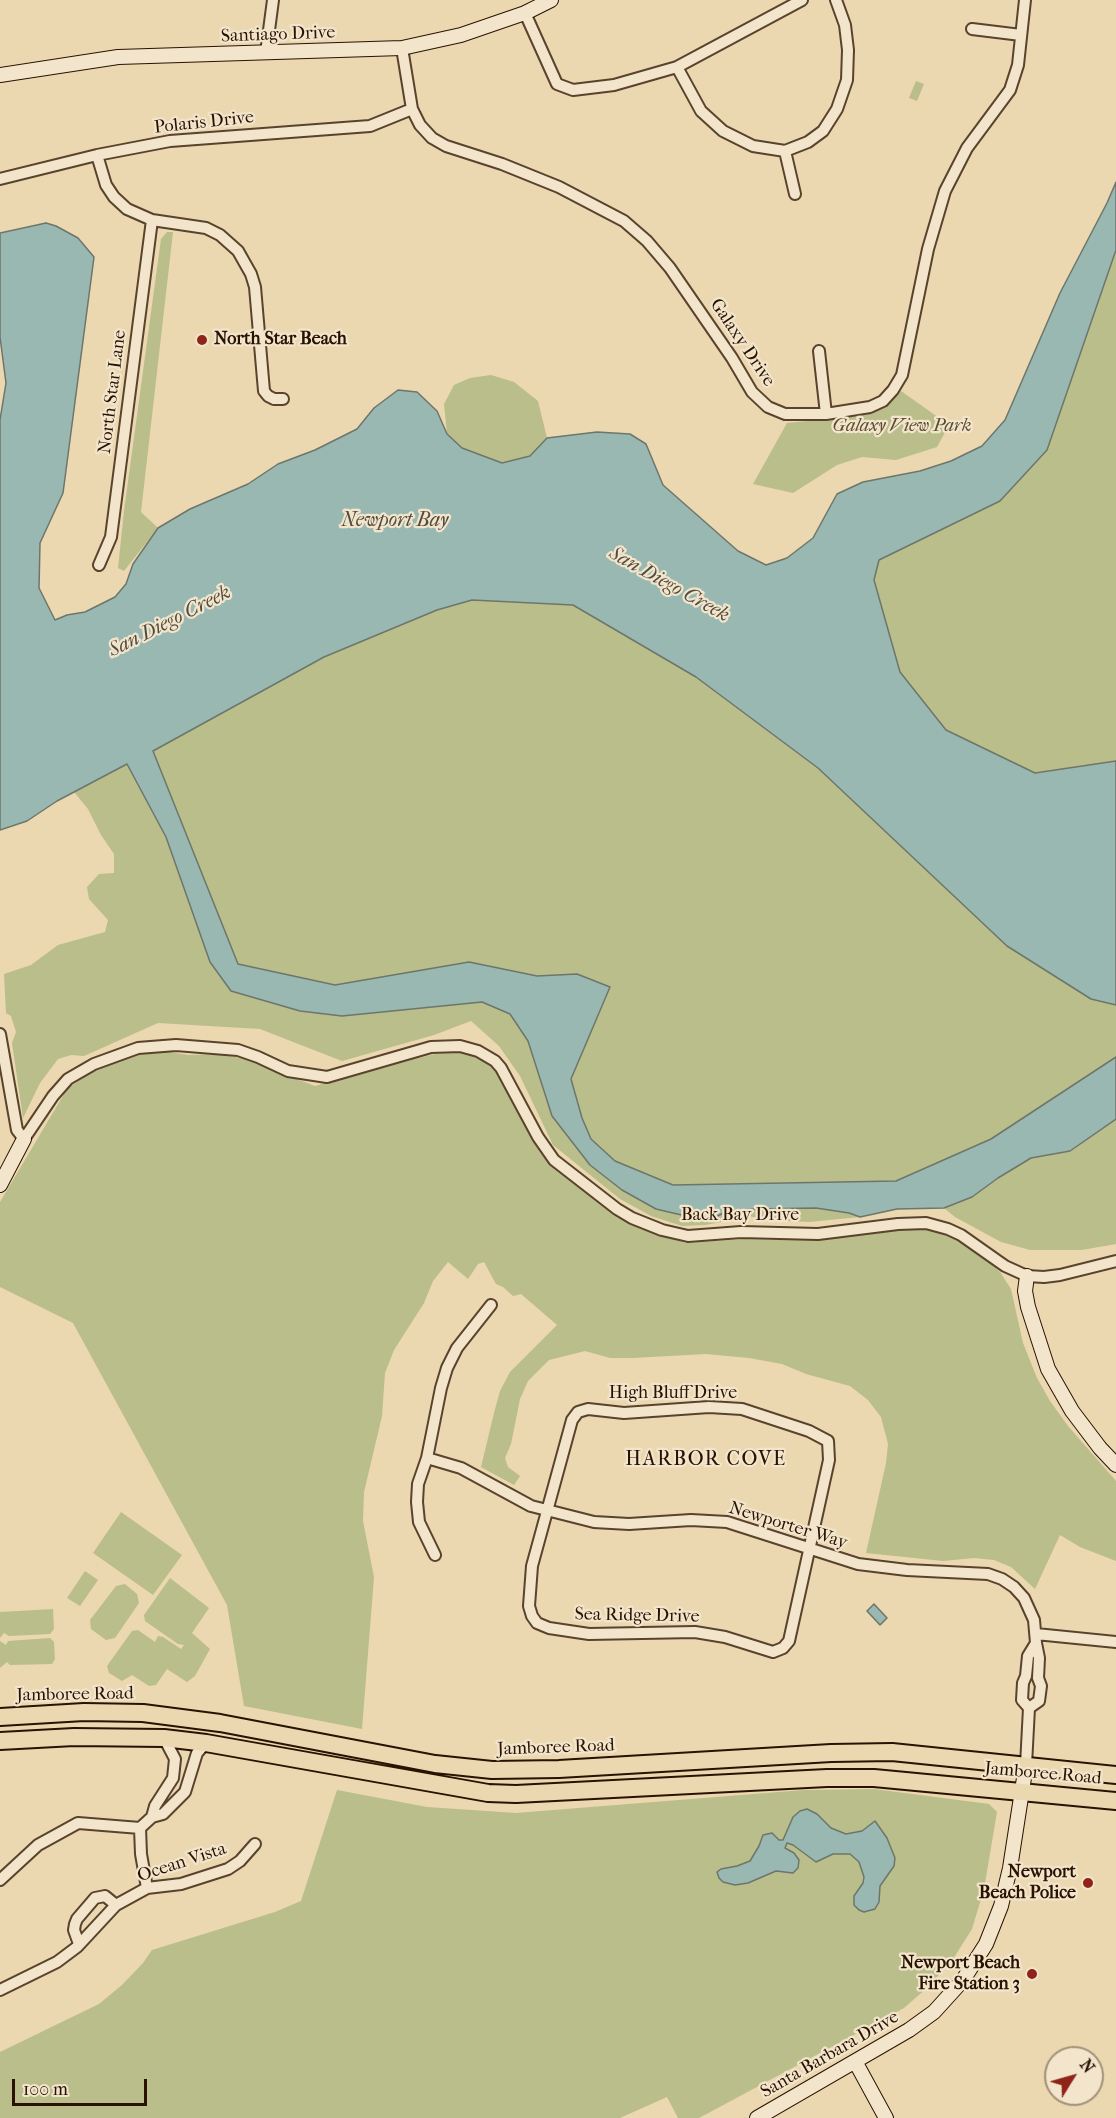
<!DOCTYPE html>
<style>
body{margin:0}
#map{position:relative;width:1116px;height:2118px;overflow:hidden;background:#ebd7b0;font-family:"IM FELL French Canon",serif}
canvas{display:block}
.north{position:absolute;left:1044px;top:2046px;width:60px;height:60px;box-sizing:border-box;background:#f2e5cc;border:2px solid #a2917a;border-radius:50%;rotate:53deg;font-size:16px;font-weight:700;line-height:24px;text-align:center;color:#291200}
.north::after{content:'';display:block;margin:auto;width:21px;height:27px;background:#8f2418;clip-path:polygon(50% 0,100% 100%,50% 72%,0 100%)}
.scale{position:absolute;left:12px;top:2079px;width:135px;height:27px;box-sizing:border-box;border:3px solid #291200;border-top:0;padding-left:8px;font-size:18px;line-height:21px;white-space:nowrap;color:#291200;-webkit-text-stroke:4px #f2e5cc;paint-order:stroke}
</style>
<div id="map">
<canvas width="1116" height="2118"></canvas>
<div class="north">N</div>
<div class="scale">100 m</div>
</div>
<script>
const ctx = document.querySelector('canvas').getContext('2d');
ctx.lineJoin = 'round';
function fillPath(path, color) {
  ctx.fillStyle = color;
  ctx.fill(path, 'evenodd');
}
function shape(rows) {
  const path = new Path2D();
  for (const r of rows) {
    path.moveTo(r[0], r[1]);
    for (let i = 2; i < r.length; i += 2) path.lineTo(r[i], r[i + 1]);
  }
  return path;
}
function stroke(path, color, width, dash) {
  ctx.strokeStyle = color;
  ctx.lineWidth = width;
  ctx.lineCap = dash ? 'butt' : 'round';
  ctx.setLineDash(dash || []);
  ctx.stroke(path);
}
function drawText(font, color, halo, rows, align = 'center') {
  ctx.font = font + ' "IM FELL French Canon",serif';
  ctx.lineWidth = 4.5;
  ctx.setLineDash([]);
  ctx.textBaseline = 'middle';
  ctx.strokeStyle = halo;
  ctx.fillStyle = color;
  for (const [text, x, y, turn = 0] of rows) {
    ctx.save();
    ctx.translate(x, y);
    ctx.rotate((+turn || 0) * Math.PI / 180);
    ctx.textAlign = isNaN(turn) ? turn : align;
    if (halo) ctx.strokeText(text, 0, 0);
    ctx.fillText(text, 0, 0);
    ctx.restore();
  }
}
fillPath(shape([
 [916,81,924,84,917,101,909,98],
 [167,232,173,232,141,512,158,528,124,571,118,568,124,511,161,239],
 [1116,250,1116,761,1035,773,946,730,900,672,874,580,879,560,1000,501,1047,450],
 [491,375,514,382,538,401,547,438,530,456,502,463,462,448,447,434,444,404,454,385,470,378],
 [901,391,949,425,937,447,896,460,862,457,837,465,793,493,753,484,787,423,859,416,881,406],
 [472,600,573,605,696,677,818,768,1007,946,1091,999,1116,1005,1116,1057,991,1139,896,1181,673,1185,614,1161,591,1139,582,1118,571,1079,609,987,577,975,537,976,469,962,335,985,238,964,153,751,324,657,437,610],
 [127,764,166,837,210,962,231,991,300,1011,342,1016,482,1002,510,1014,528,1041,552,1116,656,1209,707,1221,728,1211,752,1209,816,1208,849,1213,860,1217,809,1222,767,1220,740,1214,727,1221,705,1225,682,1226,651,1216,620,1199,553,1145,520,1076,499,1046,471,1021,434,1035,342,1061,260,1029,158,1023,84,1056,71,1055,58,1059,40,1083,23,1118,12,1043,16,1032,11,1016,6,1013,4,974,31,965,58,945,105,932,108,920,89,899,87,887,99,874,114,873,114,854,101,835,88,809,74,792],
 [156,1050,189,1055,219,1054,256,1061,278,1072,315,1086,382,1066,440,1053,466,1053,480,1058,492,1066,500,1077,537,1147,560,1171,620,1215,648,1231,685,1243,745,1239,814,1240,917,1228,949,1233,969,1245,1000,1272,1011,1289,1023,1343,1037,1378,1050,1401,1068,1426,1116,1481,1116,1561,1080,1547,1060,1535,1035,1589,1011,1567,994,1560,974,1558,943,1561,866,1553,886,1463,888,1444,881,1417,868,1400,850,1386,806,1374,782,1364,749,1358,706,1354,633,1358,610,1358,585,1351,549,1360,528,1381,520,1399,511,1444,505,1458,508,1467,520,1476,514,1485,481,1467,494,1413,500,1391,510,1372,557,1325,521,1294,513,1296,503,1287,496,1284,484,1262,478,1264,468,1279,448,1262,433,1281,424,1303,394,1350,385,1373,382,1416,364,1492,363,1521,374,1577,362,1729,244,1706,227,1605,73,1323,0,1287,0,1202,67,1089,89,1074,107,1066,134,1055],
 [1116,1119,1116,1244,1082,1250,1030,1250,1001,1242,955,1217,944,1208,972,1197,998,1178,1031,1158,1070,1151],
 [121,1512,182,1555,153,1595,93,1553],
 [85,1571,98,1580,80,1606,67,1598],
 [170,1578,209,1608,192,1633,210,1649,195,1676,187,1682,167,1669,156,1685,149,1686,132,1675,122,1681,109,1673,107,1666,132,1631,138,1630,155,1642,158,1636,163,1637,181,1649,184,1645,178,1644,145,1621,144,1615],
 [125,1584,137,1594,139,1603,115,1638,106,1640,91,1629,90,1620,116,1586],
 [53,1609,54,1629,50,1634,9,1636,4,1633,0,1638,0,1612],
 [50,1638,54,1642,55,1659,52,1664,10,1665,7,1662,0,1668,0,1641,6,1645,8,1641],
 [874,1789,989,1804,997,1812,984,1889,972,1929,953,1959,927,1988,904,2008,699,2118,678,2118,667,2097,620,2118,0,2118,0,2052,99,2004,122,1985,143,1963,152,1950,275,1912,301,1901,337,1790,427,1807,516,1813,804,1790]
]), '#b9be8a');
const water = shape([
 [1116,182,1116,250,1047,450,1000,501,879,560,874,580,900,672,946,730,1035,773,1116,761,1116,1005,1091,999,1007,946,818,768,696,677,573,605,472,600,437,610,324,657,153,751,238,964,335,985,469,962,537,976,577,974,610,987,571,1079,582,1118,591,1139,615,1161,673,1185,896,1181,991,1139,1116,1057,1116,1119,1070,1151,1031,1158,998,1178,972,1197,944,1208,897,1209,860,1217,849,1213,816,1208,752,1209,728,1211,707,1221,656,1209,622,1190,590,1165,552,1116,528,1041,510,1014,482,1002,342,1016,300,1011,231,991,210,962,166,837,127,764,57,801,27,821,0,830,0,420,6,383,0,337,0,233,46,223,56,226,78,238,94,257,63,493,40,543,39,588,55,620,67,615,85,612,115,597,126,584,133,564,158,528,190,509,248,484,278,464,315,450,357,429,374,408,398,390,417,392,437,411,447,434,462,448,502,463,530,456,547,438,597,432,630,434,646,444,663,485,738,551,766,565,787,558,813,538,837,494,863,482,920,471,951,461,982,446,1005,420,1060,293,1107,203,1116,182],
 [874,1604,887,1618,880,1625,867,1611,874,1604],
 [807,1809,817,1814,831,1828,846,1834,862,1831,875,1821,887,1838,895,1858,894,1866,880,1886,879,1902,875,1909,864,1912,859,1910,854,1905,854,1896,863,1883,864,1877,859,1862,850,1854,833,1854,816,1862,793,1845,787,1843,785,1848,794,1853,799,1860,798,1868,793,1873,776,1871,748,1883,735,1885,723,1882,719,1878,717,1872,721,1869,737,1866,750,1861,759,1846,763,1835,772,1833,779,1840,783,1840,793,1817,800,1811,807,1809]
]);
fillPath(water, '#9ab8b2');
stroke(water, '#6d766b', 1.5);
const street = shape([
 [525,13,557,84,573,90,614,85,677,67,802,0],
 [972,29,1021,35],
 [402,48,412,109,420,125,432,138,446,146,502,164,559,187,624,221,647,241,670,268,732,358,752,392,768,407,785,414,826,414,870,407,883,401,893,390,902,375,928,249,945,191,967,148,1010,90,1018,65,1025,0],
 [266,53,273,0],
 [677,67,701,111,723,131,753,146,785,151,808,142,823,131,837,109,847,80,848,50,845,25,836,0],
 [785,151,795,194],
 [97,155,106,185,114,197,127,209,152,220,206,228,220,235,238,251,251,274,255,287,264,391,268,396,274,399,283,399],
 [0,179,97,155,170,141,370,126,412,109],
 [819,351,826,414],
 [99,565,111,537,152,220],
 [0,1034,17,1130,24,1139,53,1096,68,1079,94,1064,138,1048,176,1045,238,1050,258,1057,288,1071,327,1077,431,1047,460,1046,478,1051,495,1061,501,1068,538,1137,554,1160,617,1209,632,1218,662,1230,688,1236,741,1232,818,1234,898,1224,926,1223,948,1229,961,1235,1005,1266,1027,1276,1044,1277,1060,1275,1116,1261],
 [709,1407,742,1409,809,1431,828,1441,829,1460,789,1641,783,1648,773,1652,725,1637,695,1632,589,1634,549,1628,537,1623,532,1616,529,1606,532,1566,572,1420,578,1412,588,1409,624,1413,709,1407],
 [427,1458,461,1468,531,1506,594,1522,629,1524,691,1520,727,1522,858,1564,907,1570,988,1574,1002,1579,1014,1587,1024,1598,1034,1620,1036,1643],
 [435,1555,419,1522,417,1502,418,1484,427,1458,441,1388,447,1368,457,1348,491,1305],
 [1036,1634,1116,1642],
 [1036,1643,1039,1658,1038,1678,1041,1686,1039,1701,1029,1708,1022,1700,1023,1683,1026,1676,1028,1656,1036,1643],
 [1026,1765,1029,1708],
 [152,1817,155,1806,173,1778,175,1759,164,1738],
 [0,1880,38,1845,78,1823,140,1828],
 [147,1888,141,1854,140,1828,152,1817,163,1814,185,1792,197,1753,206,1743],
 [79,1944,74,1930,75,1924,77,1919,95,1898,105,1896,116,1905],
 [0,1990,57,1962,77,1947,116,1905,147,1888,181,1884,228,1869,240,1861,255,1844]
]);
const secondary = shape([
 [0,75,118,57,402,48,461,35,525,13,551,0],
 [0,1185,24,1139],
 [1027,1276,1025,1291,1028,1307,1048,1369,1072,1411,1100,1448,1116,1465],
 [856,2063,886,2118],
 [757,2118,909,2030,934,2012,963,1980,986,1944,1001,1906,1010,1868,1026,1765]
]);
const primary = shape([
 [0,1717,84,1712,143,1713,220,1723,435,1764,492,1770,559,1769,831,1753,892,1752,1116,1775],
 [0,1741,74,1737,164,1738,206,1743,488,1793,516,1794,827,1778,874,1778,1116,1801]
]);
stroke(street, '#5a432c', 14);
stroke(secondary, '#291200', 16);
stroke(primary, '#291200', 20);
stroke(street, '#f2e5cc', 10);
stroke(secondary, '#f2e5cc', 14);
stroke(primary, '#ebd7b0', 16);
for (const [x, y, r, color] of [
 [202,340,6,"#8f2418"],
 [1088,1883,6,"#8f2418"],
 [1032,1974,6,"#8f2418"]
]) {
  const dot = new Path2D();
  dot.arc(x, y, r, 0, 2 * Math.PI);
  ctx.fillStyle = color;
  ctx.fill(dot);
  stroke(dot, '#f2e5cc', 2);
}
drawText('18px', '#291200', '#f2e5cc', [
 ["Santiago Drive",278,35,-2],
 ["Polaris Drive",204,123,-6],
 ["Galaxy Drive",742,343,56],
 ["North Star Lane",113,392,-83],
 ["Back Bay Drive",740,1216],
 ["High Bluff Drive",673,1394],
 ["Newporter Way",788,1526,17],
 ["Sea Ridge Drive",637,1616,1],
 ["Jamboree Road",75,1695,-1],
 ["Jamboree Road",556,1748,-2],
 ["Jamboree Road",1043,1774,5],
 ["Ocean Vista",182,1863,-18],
 ["Santa Barbara Drive",830,2055,-30]
]);
drawText('bold 18px', '#291200', '#f2e5cc', [
 ["North Star Beach",214,340,"left"],
 ["Newport",1076,1873],
 ["Beach Police",1076,1894],
 ["Newport Beach",1020,1964],
 ["Fire Station 3",1020,1985]
], 'right');
drawText('italic 18px', '#5b4e30', '#f2e5cc', [
 ["Galaxy View Park",902,427]
]);
drawText('italic 20px', '#514c3e', '#f2e5cc', [
 ["Newport Bay",395,521],
 ["San Diego Creek",669,585,29],
 ["San Diego Creek",170,622,-27]
]);
ctx.letterSpacing = '1.5px';
drawText('20px', '#291200', '#f2e5cc', [
 ["HARBOR COVE",706,1460]
]);
ctx.letterSpacing = '0px';
</script>
